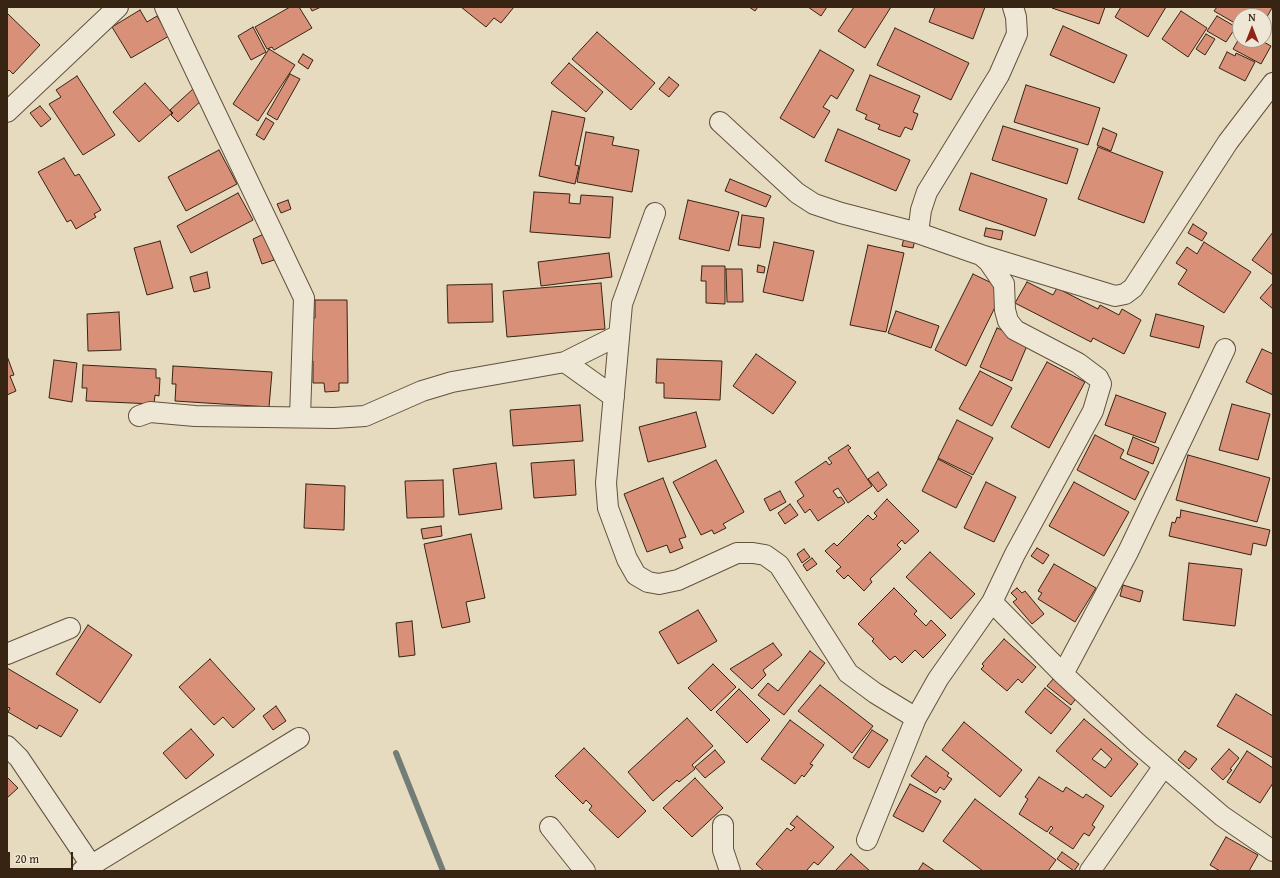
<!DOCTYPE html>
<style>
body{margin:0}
#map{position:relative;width:1280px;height:878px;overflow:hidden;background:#e6dabf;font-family:"Gentium Book Plus",serif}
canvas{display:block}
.frame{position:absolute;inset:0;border:8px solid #372412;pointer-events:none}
.north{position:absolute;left:1232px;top:8px;width:40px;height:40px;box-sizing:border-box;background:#efe7d5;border:1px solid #a59987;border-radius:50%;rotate:0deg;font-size:11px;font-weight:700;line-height:16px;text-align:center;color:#372412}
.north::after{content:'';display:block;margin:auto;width:14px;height:18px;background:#8f2418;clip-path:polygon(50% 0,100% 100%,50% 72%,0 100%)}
.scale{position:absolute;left:8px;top:852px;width:65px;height:18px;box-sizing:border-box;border:2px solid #372412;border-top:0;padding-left:5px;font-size:12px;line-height:14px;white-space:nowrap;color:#372412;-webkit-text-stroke:3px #efe7d5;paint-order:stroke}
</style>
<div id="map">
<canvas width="1280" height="878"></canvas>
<div class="frame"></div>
<div class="north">N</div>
<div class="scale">20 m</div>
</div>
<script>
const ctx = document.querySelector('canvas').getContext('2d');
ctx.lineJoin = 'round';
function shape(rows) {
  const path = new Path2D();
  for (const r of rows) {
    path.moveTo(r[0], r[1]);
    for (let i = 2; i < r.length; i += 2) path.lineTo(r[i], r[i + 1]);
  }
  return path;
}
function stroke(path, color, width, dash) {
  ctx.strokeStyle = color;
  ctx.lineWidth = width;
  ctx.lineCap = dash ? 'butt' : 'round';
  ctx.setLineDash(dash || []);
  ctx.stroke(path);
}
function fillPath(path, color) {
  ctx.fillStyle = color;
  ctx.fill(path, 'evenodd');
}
stroke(shape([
 [396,753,443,871]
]), '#727d77', 6);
const building = shape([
 [290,7,299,7,312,28,274,50,272,47,267,49,255,27,290,7],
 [310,7,321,7,312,11,310,7],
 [461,7,514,7,501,23,494,18,486,27,461,7],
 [749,7,758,7,755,11,749,7],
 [808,7,827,7,821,16,808,7],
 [854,7,891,7,865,48,838,31,854,7],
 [935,7,985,7,973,39,929,22,935,7],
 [1052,7,1105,7,1099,24,1052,8,1052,7],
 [1121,7,1166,7,1148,37,1115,17,1121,7],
 [1217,7,1269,7,1272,8,1264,22,1264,16,1240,16,1240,26,1214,11,1217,7],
 [140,10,147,22,157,16,169,36,131,58,112,27,140,10],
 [1181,11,1207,28,1188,57,1162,39,1181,11],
 [7,13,40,45,13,74,9,70,7,72,7,13],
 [1217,16,1236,27,1226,42,1207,31,1217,16],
 [1063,26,1127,55,1114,83,1050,55,1063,26],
 [253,27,266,52,251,60,238,36,253,27],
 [895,28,969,63,951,100,877,65,895,28],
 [597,32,655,83,631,110,572,59,597,32],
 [1206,34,1215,39,1205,55,1196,49,1206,34],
 [1240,37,1240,40,1260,40,1271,46,1261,64,1233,49,1240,37],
 [269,49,295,65,258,121,233,104,269,49],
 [820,50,854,70,837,99,831,95,823,107,830,111,814,138,780,118,820,50],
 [1227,52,1235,56,1236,53,1255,62,1245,81,1219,68,1227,52],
 [303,54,313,60,308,69,298,62,303,54],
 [569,63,603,92,586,112,551,83,569,63],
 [290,74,300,79,277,120,267,114,290,74],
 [870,75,920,96,913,112,918,114,912,130,905,127,900,137,878,129,880,125,865,119,867,115,856,110,870,75],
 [77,76,115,135,83,155,49,104,61,97,56,90,77,76],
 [669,77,679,85,669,97,659,89,669,77],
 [145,83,172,113,139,142,113,112,145,83],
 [1026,85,1100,108,1088,145,1014,122,1026,85],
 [193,89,203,99,178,122,171,115,173,113,170,110,193,89],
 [40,106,51,119,41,127,30,113,40,106],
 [552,111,585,118,575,165,579,166,575,184,539,176,552,111],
 [266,118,274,123,264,140,256,135,266,118],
 [1003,126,1078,149,1067,184,992,160,1003,126],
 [1103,128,1117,134,1111,151,1097,145,1103,128],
 [838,129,910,160,896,191,825,161,838,129],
 [586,132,614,137,612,145,639,150,632,192,577,182,586,132],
 [1098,147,1163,172,1144,223,1078,199,1098,147],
 [219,150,237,184,186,211,168,177,219,150],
 [64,158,75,176,79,174,101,210,94,214,96,217,76,229,71,220,67,222,38,172,64,158],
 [971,173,1047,199,1035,236,959,210,971,173],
 [730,179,771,196,766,207,725,191,730,179],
 [534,192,570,194,569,203,580,204,581,195,613,197,610,238,530,232,534,192],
 [238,193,253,220,191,253,177,226,238,193],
 [288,200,291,209,281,213,277,204,288,200],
 [688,200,739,212,729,251,679,239,688,200],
 [742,215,764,218,760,248,738,245,742,215],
 [1193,224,1207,233,1202,241,1188,233,1193,224],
 [986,228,1003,231,1001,240,984,236,986,228],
 [1273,232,1273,275,1252,260,1273,232],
 [264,234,274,260,262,264,253,239,264,234],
 [905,234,916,236,913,248,902,246,905,234],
 [160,241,173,288,147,295,134,248,160,241],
 [774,242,814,251,803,301,763,292,774,242],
 [1204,242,1251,272,1224,313,1178,284,1187,270,1176,263,1187,247,1197,254,1204,242],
 [868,245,904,253,886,332,850,325,868,245],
 [609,253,612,277,541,286,538,262,609,253],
 [758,265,765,267,764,273,757,272,758,265],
 [702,266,725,266,725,304,706,303,706,281,701,281,702,266],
 [726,269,742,269,743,302,727,302,726,269],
 [207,272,210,288,194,292,190,277,207,272],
 [973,274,1004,289,966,366,935,350,973,274],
 [1027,282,1053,295,1057,288,1098,309,1100,305,1119,315,1122,309,1141,320,1124,354,1093,338,1091,342,1015,303,1027,282],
 [601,283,605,329,507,337,503,291,601,283],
 [1273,283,1273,309,1260,298,1273,283],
 [492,284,493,322,448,323,447,285,492,284],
 [315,300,347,300,348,383,339,383,339,391,325,392,324,383,313,383,313,361,310,361,310,319,315,318,315,300],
 [896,311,939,326,931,348,888,333,896,311],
 [119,312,121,350,88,351,87,314,119,312],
 [1156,314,1204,326,1199,348,1150,336,1156,314],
 [997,328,1029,341,1012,381,980,367,997,328],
 [1262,349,1273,354,1273,395,1246,382,1262,349],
 [756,354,796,382,773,414,733,386,756,354],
 [7,356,14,375,10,376,16,391,7,395,7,356],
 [657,359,722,361,720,400,664,398,664,383,656,383,657,359],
 [54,360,77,363,72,402,49,398,54,360],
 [1047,362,1085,382,1049,448,1011,427,1047,362],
 [83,365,156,369,156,378,160,378,159,396,155,395,154,404,86,401,87,388,82,388,83,365],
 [173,366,272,372,269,407,175,401,176,384,172,384,173,366],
 [980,371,1012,388,992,426,959,409,980,371],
 [1116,395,1166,413,1155,443,1105,425,1116,395],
 [1232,404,1270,414,1258,460,1219,450,1232,404],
 [580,405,583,441,513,446,510,410,580,405],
 [696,412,706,447,648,462,639,427,696,412],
 [957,420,993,438,973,475,938,458,957,420],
 [1095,435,1124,450,1120,458,1149,472,1135,500,1077,470,1095,435],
 [1133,437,1159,448,1153,464,1127,454,1133,437],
 [848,445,851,448,848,450,872,486,848,503,838,488,833,491,838,498,841,497,845,503,818,521,810,509,805,513,797,501,804,496,795,482,826,461,829,465,832,463,828,458,848,445],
 [1188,455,1270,478,1257,522,1176,500,1188,455],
 [938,459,972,477,956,508,922,491,938,459],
 [574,460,576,495,534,498,531,463,574,460],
 [716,460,744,512,723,524,726,528,714,534,712,530,701,535,673,482,716,460],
 [496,463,502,509,459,515,453,469,496,463],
 [878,472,887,485,878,492,868,479,878,472],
 [663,478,686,537,679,539,683,548,670,553,667,545,647,552,624,494,663,478],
 [443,480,444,517,407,518,405,481,443,480],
 [986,482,1016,497,994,542,964,528,986,482],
 [1074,482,1129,512,1104,556,1049,526,1074,482],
 [306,484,345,486,344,530,304,528,306,484],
 [780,491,786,502,770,511,764,499,780,491],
 [887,499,919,531,905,544,902,540,897,545,901,549,870,579,872,582,864,591,848,575,844,579,836,571,841,567,825,551,834,543,837,546,868,515,873,520,877,516,874,513,887,499],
 [790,504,798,515,785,524,778,513,790,504],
 [1181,510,1270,530,1266,546,1253,543,1251,555,1169,536,1172,522,1175,523,1177,517,1180,518,1181,510],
 [441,526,442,536,423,539,421,529,441,526],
 [471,534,485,598,466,602,470,622,442,628,424,544,471,534],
 [1037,548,1049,555,1043,564,1031,556,1037,548],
 [804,549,810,557,802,563,797,554,804,549],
 [930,552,975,594,951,619,906,577,930,552],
 [812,558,817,564,807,571,803,565,812,558],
 [1189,563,1242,569,1235,626,1183,620,1189,563],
 [1054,564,1096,588,1075,622,1038,599,1042,593,1038,591,1054,564],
 [1123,585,1143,591,1140,602,1120,596,1123,585],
 [894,588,917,611,914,614,926,626,931,620,946,635,923,658,915,650,902,663,895,656,890,660,872,641,874,639,858,624,894,588],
 [1017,588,1022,593,1025,591,1044,614,1032,624,1013,602,1017,599,1011,593,1017,588],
 [698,610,717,641,678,664,659,632,698,610],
 [412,621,415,655,399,657,396,623,412,621],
 [88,625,132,655,100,703,56,674,88,625],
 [1004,639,1036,667,1022,683,1018,679,1007,691,981,669,984,666,982,664,1004,639],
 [773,643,782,655,763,670,766,675,752,689,730,669,773,643],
 [810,651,825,663,784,715,758,695,768,683,778,691,810,651],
 [210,659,255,709,233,728,223,717,214,725,179,687,210,659],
 [713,664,736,687,711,711,688,688,713,664],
 [7,668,78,710,61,737,39,725,37,729,8,712,10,708,7,707,7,668],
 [1054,678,1078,696,1071,705,1047,686,1054,678],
 [820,685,873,726,852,753,798,711,820,685],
 [1045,688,1071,709,1051,734,1025,712,1045,688],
 [739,689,770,720,747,743,716,712,739,689],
 [1236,694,1273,716,1273,758,1217,726,1236,694],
 [276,706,286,721,273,730,263,716,276,706],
 [687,718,713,746,692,765,695,769,679,782,677,780,653,801,628,772,687,718],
 [1084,719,1138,764,1111,797,1056,751,1084,719],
 [1101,749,1112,759,1105,768,1092,759,1101,749],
 [790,720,824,745,810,764,813,765,804,777,802,775,795,784,761,759,790,720],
 [964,722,1022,770,1000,797,942,750,964,722],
 [191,729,214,755,186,779,163,753,191,729],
 [872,730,888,740,869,768,853,758,872,730],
 [584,748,646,811,618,838,589,810,592,806,586,800,583,804,555,776,584,748],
 [1229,749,1239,758,1230,769,1232,770,1223,780,1211,769,1229,749],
 [715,750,725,762,705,778,695,767,715,750],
 [1185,751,1197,759,1189,769,1178,760,1185,751],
 [1247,751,1273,768,1273,783,1260,803,1227,782,1247,751],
 [926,756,949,773,947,776,952,779,944,790,940,787,936,793,911,776,926,756],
 [7,777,18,788,7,798,7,777],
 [1039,777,1063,792,1066,787,1083,798,1086,794,1104,806,1092,825,1095,827,1089,836,1084,833,1073,849,1049,833,1053,828,1051,826,1047,832,1019,814,1028,799,1025,797,1039,777],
 [695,778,723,808,692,837,663,808,695,778],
 [910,784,941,801,923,832,893,816,910,784],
 [975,799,1056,860,1048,871,983,871,943,841,975,799],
 [797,816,834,847,818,865,814,862,807,870,808,871,764,871,756,864,787,828,791,831,795,827,790,824,797,816],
 [1226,837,1258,855,1249,871,1220,871,1210,865,1226,837],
 [1062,852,1079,864,1074,871,1057,859,1062,852],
 [851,854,870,871,835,871,851,854],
 [923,863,935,871,918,871,923,863]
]);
fillPath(building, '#d89079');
stroke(building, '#372412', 1);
const street = shape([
 [165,7,304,298,300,417],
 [7,112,118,7],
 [720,122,797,193,814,204,841,213,918,233,981,255,989,262,1004,284,1005,310,1008,321,1015,330,1078,363,1098,378,1101,384,1093,411,1015,554,992,602,938,679,916,718,867,840],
 [655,213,622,304,606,483,608,508,627,559,636,575,648,582,659,584,678,580,737,553,753,553,765,555,779,565,848,673,875,693,916,718],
 [918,233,921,210,927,192,999,75,1017,34,1016,17,1013,7],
 [981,255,1115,296,1125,294,1133,288,1228,142,1273,83],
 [565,362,614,397],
 [139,416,150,412,195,416,334,418,365,416,422,391,452,382,565,362,619,335],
 [992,602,1063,674,1136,742,1222,816,1273,851],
 [7,654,70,628],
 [1063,674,1128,552,1225,349],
 [7,746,19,758,91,865],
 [723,825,723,850,730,871],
 [550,827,585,871],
 [82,871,299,738],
 [1090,871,1164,766]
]);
stroke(street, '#63523d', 22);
stroke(street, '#efe7d5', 20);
</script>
